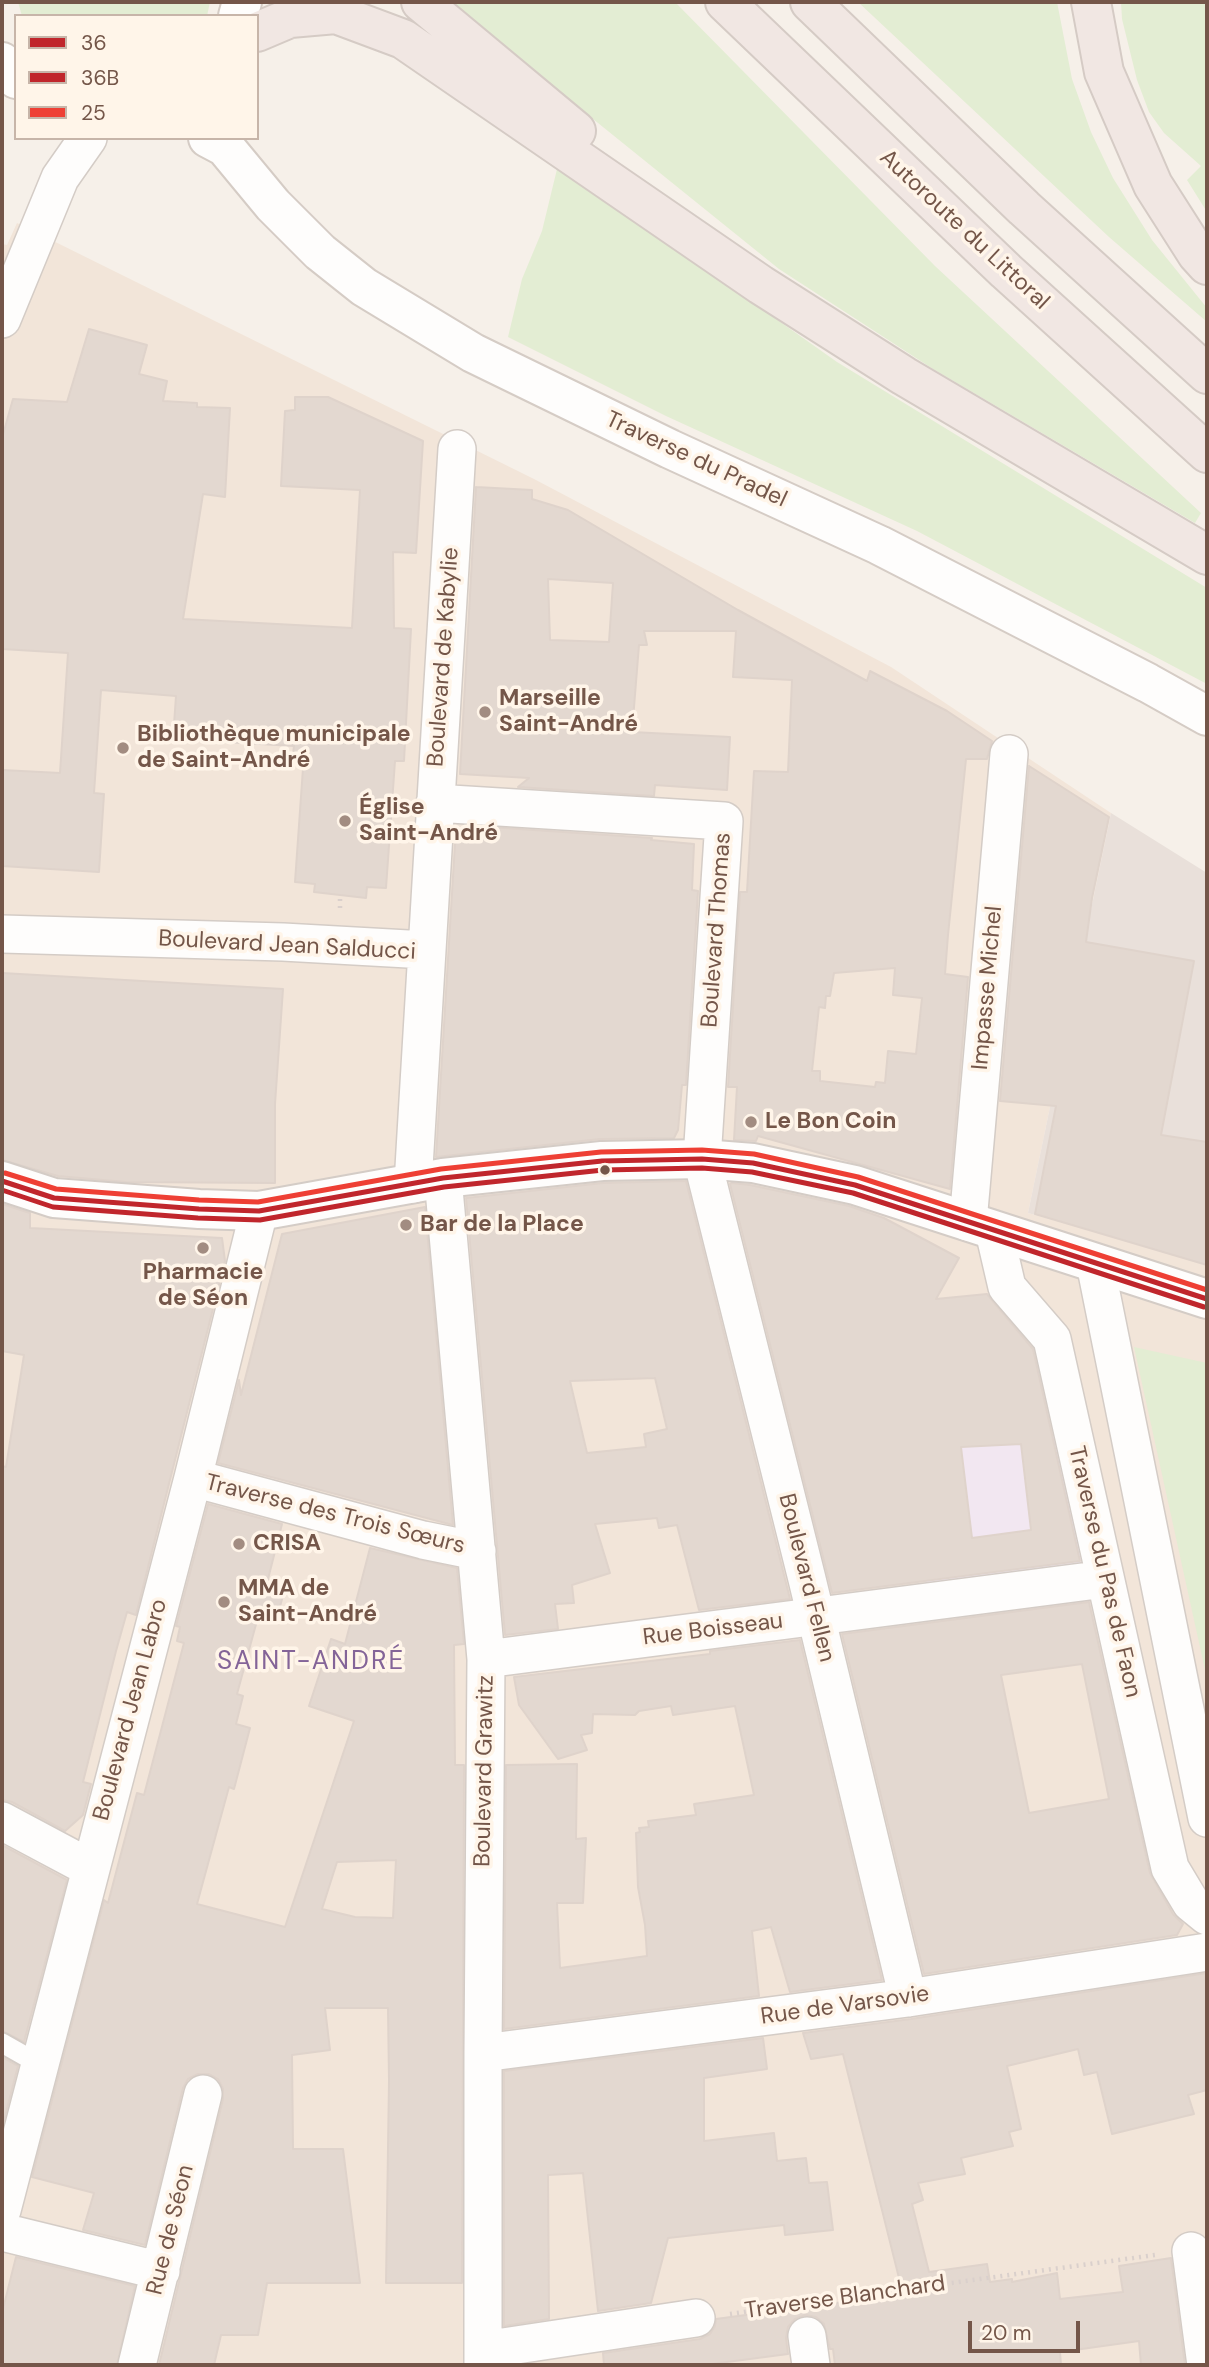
<!DOCTYPE html>
<meta charset="utf-8">
<style>
body{margin:0}
#map{position:relative;width:1209px;height:2367px;overflow:hidden;background:#f6f0e9;font-family:"DM Sans",sans-serif}
canvas{display:block}
.frame{position:absolute;inset:0;border:4px solid #745649;pointer-events:none}
.legend{position:absolute;left:14px;top:14px;width:245px;height:126px;box-sizing:border-box;background:#fff5e9;border:2px solid #c7b5a9;margin:0;padding:9px 12px;list-style:none;font-size:21px;color:#745649}
.legend li{display:flex;align-items:center;gap:14px;height:35px}
.legend b{width:35px;border:2px solid #c7b5a9}
.scale{position:absolute;left:968px;top:2321px;width:112px;height:32px;box-sizing:border-box;border:4px solid #745649;border-top:0;padding-left:9px;font-size:21px;line-height:24px;white-space:nowrap;color:#745649;-webkit-text-stroke:5px #fff5e9;paint-order:stroke}
</style>
<div id="map">
<canvas width="1209" height="2367"></canvas>
<div class="frame"></div>
<ul class="legend">
<li><b style="height:9px;background:#c0262c"></b>36</li>
<li><b style="height:9px;background:#c0262c"></b>36B</li>
<li><b style="height:9px;background:#ee3f34"></b>25</li>
</ul>
<div class="scale">20 m</div>
</div>
<script>
const ctx = document.querySelector('canvas').getContext('2d');
ctx.lineJoin = 'round';
function fillPath(path, color) {
  ctx.fillStyle = color;
  ctx.fill(path, 'evenodd');
}
function shape(rows) {
  const path = new Path2D();
  for (const r of rows) {
    path.moveTo(r[0], r[1]);
    for (let i = 2; i < r.length; i += 2) path.lineTo(r[i], r[i + 1]);
  }
  return path;
}
function stroke(path, color, width, dash) {
  ctx.strokeStyle = color;
  ctx.lineWidth = width;
  ctx.lineCap = dash ? 'butt' : 'round';
  ctx.setLineDash(dash || []);
  ctx.stroke(path);
}
function drawText(font, color, halo, rows, align = 'center') {
  ctx.font = font + ' "DM Sans",sans-serif';
  ctx.lineWidth = 7;
  ctx.setLineDash([]);
  ctx.textBaseline = 'middle';
  ctx.strokeStyle = halo;
  ctx.fillStyle = color;
  for (const [text, x, y, turn = 0] of rows) {
    ctx.save();
    ctx.translate(x, y);
    ctx.rotate((+turn || 0) * Math.PI / 180);
    ctx.textAlign = isNaN(turn) ? turn : align;
    if (halo) ctx.strokeText(text, 0, 0);
    ctx.fillText(text, 0, 0);
    ctx.restore();
  }
}
fillPath(shape([
 [17,223,534,479,891,667,1111,813,1028,1213,1207,1263,1207,2365,2,2365,2,244,7,245]
]), '#f2e5d9');
fillPath(shape([
 [1111,813,1207,873,1207,1263,1028,1213]
]), '#e9e0da');
fillPath(shape([
 [1063,1435,1087,1569,926,1588,910,1454]
]), '#f2e7f1');
fillPath(shape([
 [18,2,210,2,207,16,22,16],
 [448,2,675,2,935,266,1201,513,1195,523,933,369,779,269],
 [858,2,1057,2,1072,79,1091,132,1113,178,1152,240,1207,308,1207,322,1109,237],
 [1121,2,1207,2,1207,212,1187,180,1201,166,1164,133,1149,112,1137,80,1122,19],
 [558,165,837,362,1207,588,1207,684,917,531,666,416,508,337,522,279,542,231],
 [1134,1347,1207,1363,1207,1679]
]), '#e3edd3');
const building = shape([
 [89,329,147,345,139,374,167,381,163,401,197,403,197,407,230,408,225,497,203,494,183,619,352,628,360,490,281,486,285,411,295,410,295,397,328,397,423,441,416,553,393,552,394,628,411,629,404,761,395,761,386,888,367,887,366,898,314,892,315,884,295,882,304,754,293,754,294,746,173,739,176,696,101,690,94,793,104,794,99,872,2,866,2,770,60,773,68,653,2,649,2,438,13,399,67,402,89,329],
 [476,487,532,490,532,499,568,510,738,610,867,681,870,671,947,711,992,741,987,759,966,759,948,935,945,974,968,977,950,1189,758,1136,756,1141,734,1140,737,1087,728,1087,740,892,747,892,754,771,788,772,792,680,733,677,736,631,644,631,647,645,639,645,632,732,730,737,727,790,655,785,654,796,518,787,529,778,460,774,476,487],
 [548,579,613,583,609,642,550,640,548,579],
 [895,968,893,995,922,998,916,1054,888,1051,885,1083,876,1082,875,1087,820,1081,820,1071,812,1071,819,1007,825,1008,826,996,830,996,834,973,895,968],
 [1029,766,1109,817,1092,898,1086,942,1194,961,1161,1135,1207,1142,1207,1265,1035,1214,1056,1106,1000,1101,1029,766],
 [474,826,652,838,651,840,694,844,692,890,698,891,686,1085,682,1085,678,1130,674,1138,600,1139,436,1157,455,844,474,826],
 [2,973,283,989,275,1104,275,1183,126,1182,58,1176,2,1160,2,973],
 [686,1181,790,1599,699,1610,677,1525,659,1528,657,1518,595,1524,610,1573,572,1585,574,1603,555,1604,558,1629,505,1635,466,1198,603,1183,686,1181],
 [655,1378,667,1429,644,1434,646,1447,587,1453,570,1381,655,1378],
 [732,1183,750,1185,849,1206,884,1218,959,1258,936,1299,987,1294,1033,1349,1080,1561,832,1593,730,1184,732,1183],
 [1021,1444,1031,1530,972,1538,961,1447,1021,1444],
 [2,1204,30,1213,30,1228,222,1238,225,1261,136,1615,127,1612,116,1651,83,1782,91,1784,83,1815,65,1831,12,1802,2,1800,2,1466,6,1467,24,1355,2,1351,2,1204],
 [425,1207,453,1525,218,1463,239,1380,241,1395,282,1234,425,1207],
 [208,1504,282,1524,268,1579,284,1592,276,1621,258,1617,237,1694,243,1696,236,1724,250,1728,234,1789,229,1787,197,1904,285,1927,354,1721,309,1706,331,1639,345,1644,370,1548,457,1568,464,1644,454,1645,455,1765,464,1765,462,2283,386,2283,389,2081,388,2008,325,2008,330,2050,292,2055,293,2149,343,2149,360,2283,267,2283,258,2335,221,2335,214,2365,159,2365,223,2099,223,2089,218,2079,209,2074,198,2074,188,2079,183,2088,145,2245,83,2230,94,2193,32,2177,104,1900,108,1903,137,1793,144,1795,184,1643,177,1641,180,1627,176,1626,208,1504],
 [396,1860,393,1918,355,1917,322,1909,337,1862,396,1860],
 [1089,1602,1150,1873,1173,1914,1183,1924,1177,1935,924,1974,842,1634,1089,1602],
 [1082,1664,1109,1799,1029,1813,1001,1675,1082,1664],
 [800,1640,882,1980,790,1992,771,1927,752,1931,759,1996,504,2029,506,1765,577,1764,576,1839,586,1838,583,1903,557,1903,560,1968,647,1956,645,1925,638,1887,636,1833,640,1832,639,1828,649,1827,648,1821,696,1815,694,1804,754,1795,735,1706,673,1715,671,1706,639,1711,635,1715,593,1714,592,1733,581,1735,587,1750,558,1759,519,1705,514,1677,710,1654,710,1651,800,1640],
 [2,1845,67,1880,24,2042,2,2031,2,1845],
 [1207,1973,1207,2090,1188,2095,1194,2114,1112,2134,1097,2072,1084,2075,1078,2049,1007,2066,1021,2129,1009,2132,1013,2146,961,2158,965,2174,918,2183,923,2200,912,2204,929,2272,987,2264,990,2282,1012,2279,1012,2282,1057,2273,1060,2299,1123,2292,1119,2266,1171,2258,1185,2365,1141,2365,1139,2341,1060,2352,1061,2365,835,2365,833,2349,830,2349,824,2324,816,2317,805,2315,795,2319,788,2327,786,2338,788,2354,704,2365,604,2365,603,2353,700,2339,710,2334,715,2326,716,2319,903,2294,843,2054,811,2059,803,2033,911,2019,1207,1973],
 [763,2038,767,2069,704,2078,704,2141,774,2133,777,2161,806,2158,809,2183,827,2182,833,2230,785,2235,784,2225,668,2238,651,2303,598,2311,583,2173,548,2175,549,2319,504,2326,504,2071,763,2038],
 [2,2057,18,2066,2,2128,2,2057],
 [16,2257,135,2286,117,2365,2,2365,2,2313,16,2257]
]);
fillPath(building, '#e3d8d0');
stroke(building, '#dfd3cb', 2);
const service = shape([
 [2,2043,39,2064]
]);
const minor = shape([
 [2,319,60,178,88,138],
 [435,803,724,821,702,1159,807,1579,908,1998],
 [2,934,283,942,426,950],
 [443,1178,486,1659,483,2053,483,2365],
 [413,1184,457,449],
 [968,1222,1009,754],
 [994,1231,1007,1287,1052,1339,1170,1868,1191,1903,1207,1916],
 [1095,1263,1207,1818],
 [193,1478,423,1540,477,1551],
 [486,1659,1105,1579],
 [2,1821,90,1868],
 [483,2053,908,1998,1207,1952],
 [2,2210,193,1478,259,1211],
 [2,2232,161,2271],
 [1191,2251,1206,2365],
 [807,2336,811,2365],
 [483,2350,696,2318],
 [137,2365,203,2094]
]);
const tertiary = shape([
 [2,1181,54,1198,199,1209,259,1211,443,1178,602,1161,702,1159,753,1163,855,1185,1207,1299]
]);
const secondary = shape([
 [238,16,242,2],
 [2,62,16,79],
 [208,138,225,147,273,205,320,252,364,287,473,353,670,449,879,545,1148,683,1207,716]
]);
const motorway = shape([
 [421,2,576,131],
 [725,2,1006,271,1207,453],
 [810,2,1024,208,1207,374],
 [1091,2,1104,72,1153,185,1197,254,1207,265],
 [257,32,290,18,336,14,403,39,761,285,904,376,1207,555]
]);
stroke(service, '#d4ccc6', 23);
stroke(minor, '#d4ccc6', 40);
stroke(tertiary, '#d4ccc6', 42);
stroke(secondary, '#d5ccc5', 42);
stroke(motorway, '#d5cbc5', 42);
stroke(shape([
 [340,908,340,894],
 [820,2301,1155,2255],
 [730,2314,783,2306]
]), '#dad0cc', 4.5, [2, 5]);
stroke(service, '#fefdfc', 19);
stroke(minor, '#fefdfc', 37);
stroke(tertiary, '#fefdfc', 38);
stroke(secondary, '#fefdfc', 38);
stroke(motorway, '#f1e7e3', 38);
stroke(shape([
 [2,1181,54,1198,199,1209,259,1211,443,1178,602,1161,702,1159,753,1163,855,1185,1207,1299]
]), '#c0262c', 5);
stroke(shape([
 [2,1190,53,1207,198,1218,260,1220,444,1187,603,1170,702,1168,752,1172,853,1193,1204,1307]
]), '#c0262c', 5);
stroke(shape([
 [5,1173,56,1189,199,1200,258,1202,441,1169,601,1152,702,1150,754,1154,858,1177,1207,1290]
]), '#ee3f34', 5);
for (const [x, y, r, color] of [
 [485,712,7,"#a28c81"],
 [123,748,7,"#a28c81"],
 [345,821,7,"#a28c81"],
 [751,1122,7,"#a28c81"],
 [605,1170,6,"#745649"],
 [406,1225,7,"#a28c81"],
 [203,1248,7,"#a28c81"],
 [239,1544,7,"#a28c81"],
 [224,1602,7,"#a28c81"]
]) {
  const dot = new Path2D();
  dot.arc(x, y, r, 0, 2 * Math.PI);
  ctx.fillStyle = color;
  ctx.fill(dot);
  stroke(dot, '#fff5e9', 2.5);
}
drawText('23px', '#745649', '#fff5e9', [
 ["Autoroute du Littoral",964,230,43],
 ["Traverse du Pradel",696,460,25],
 ["Boulevard de Kabylie",444,657,-86],
 ["Boulevard Thomas",717,930,-86],
 ["Boulevard Jean Salducci",287,946,3],
 ["Impasse Michel",988,988,-85],
 ["Traverse des Trois Sœurs",335,1515,14],
 ["Traverse du Pas de Faon",1104,1572,77],
 ["Boulevard Fellen",806,1578,76],
 ["Rue Boisseau",713,1630,-7],
 ["Boulevard Jean Labro",131,1710,-75],
 ["Boulevard Grawitz",485,1771,-89],
 ["Rue de Varsovie",845,2006,-8],
 ["Rue de Séon",171,2230,-76],
 ["Traverse Blanchard",845,2298,-8]
]);
drawText('bold 23px', '#745649', '#fff5e9', [
 ["Marseille",499,699],
 ["Saint-André",499,725],
 ["Bibliothèque municipale",137,735],
 ["de Saint-André",137,761],
 ["Église",359,808],
 ["Saint-André",359,834],
 ["Le Bon Coin",765,1122],
 ["Bar de la Place",420,1225],
 ["Pharmacie",203,1273,"center"],
 ["de Séon",203,1299,"center"],
 ["CRISA",253,1544],
 ["MMA de",238,1589],
 ["Saint-André",238,1615]
], 'left');
ctx.letterSpacing = '2px';
drawText('26px', '#846498', '#fff5e9', [
 ["SAINT-ANDRÉ",311,1662]
]);
ctx.letterSpacing = '0px';
</script>
